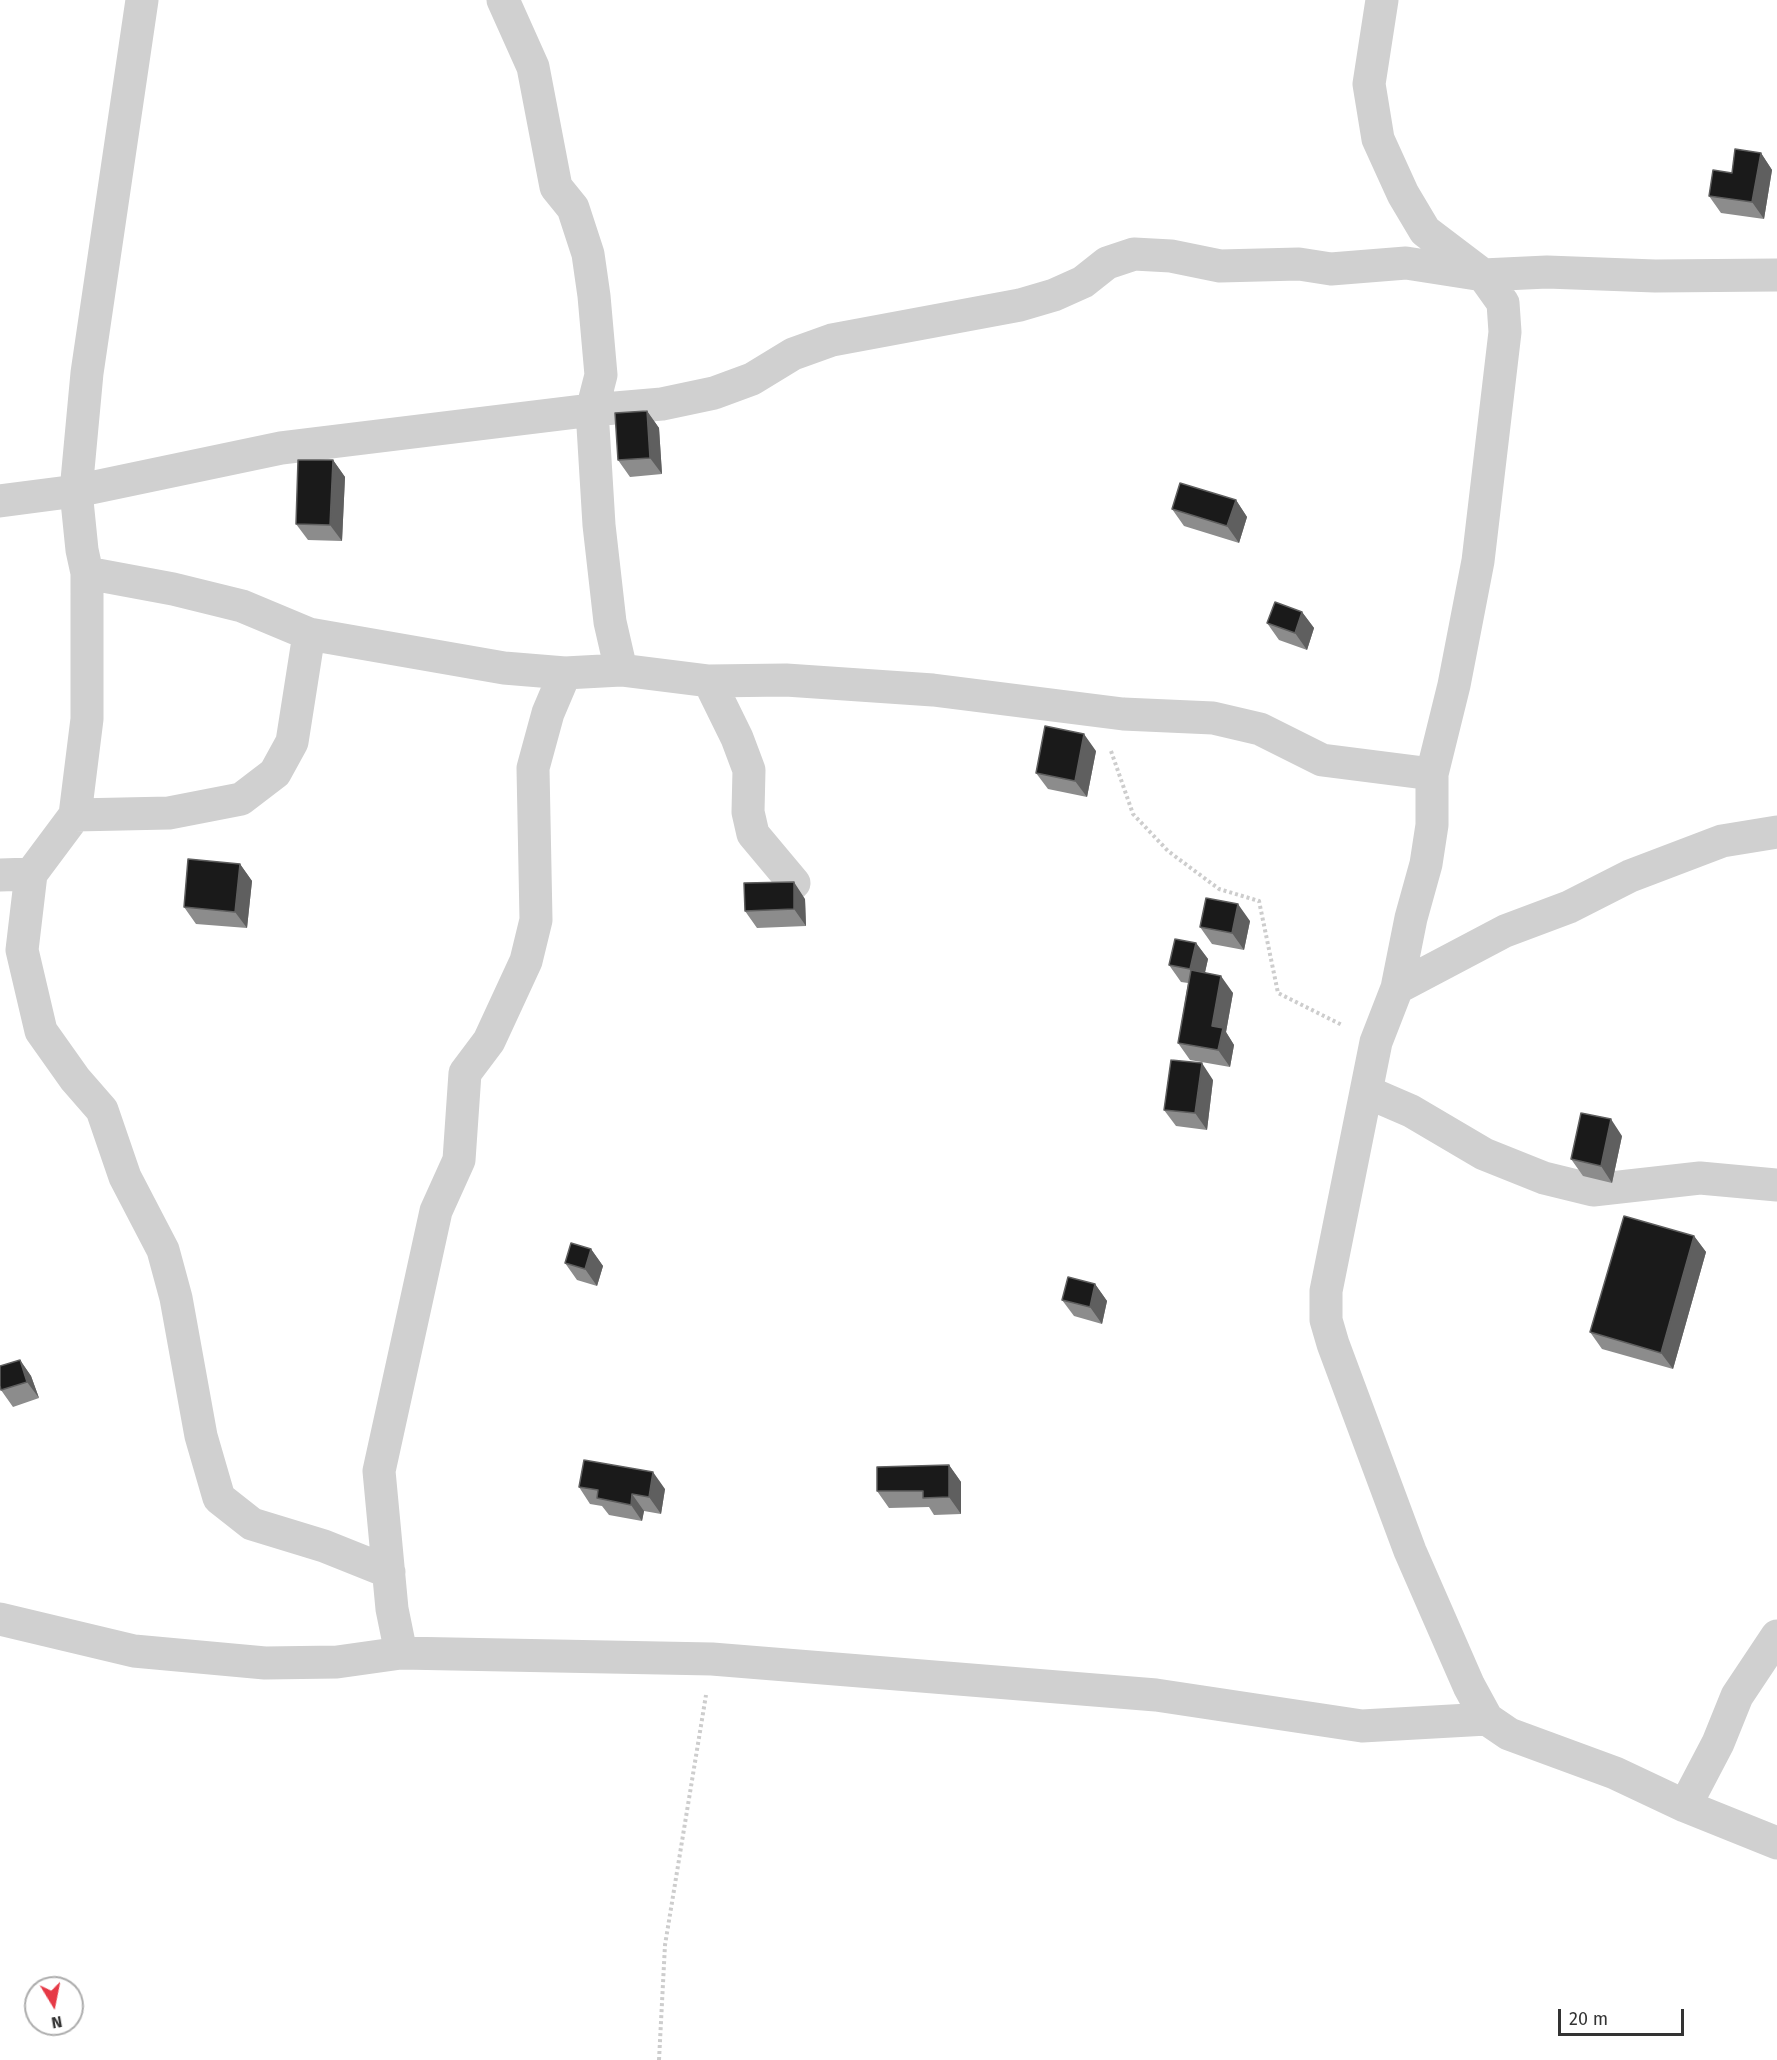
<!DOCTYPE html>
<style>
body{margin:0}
#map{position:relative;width:1777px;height:2060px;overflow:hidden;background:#fff;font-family:"Fira Sans",sans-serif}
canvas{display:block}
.north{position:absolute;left:24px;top:1976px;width:60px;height:60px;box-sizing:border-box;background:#fff;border:2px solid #adadad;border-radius:50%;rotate:170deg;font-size:16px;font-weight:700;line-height:24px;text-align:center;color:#333}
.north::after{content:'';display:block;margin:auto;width:21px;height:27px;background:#e63946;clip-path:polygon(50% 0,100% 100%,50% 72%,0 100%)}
.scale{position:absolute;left:1558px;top:2009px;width:126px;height:27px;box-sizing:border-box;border:3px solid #333;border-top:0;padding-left:8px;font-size:18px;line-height:21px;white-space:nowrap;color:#333;-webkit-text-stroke:4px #fff;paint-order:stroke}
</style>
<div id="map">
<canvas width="1777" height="2060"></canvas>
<div class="north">N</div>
<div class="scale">20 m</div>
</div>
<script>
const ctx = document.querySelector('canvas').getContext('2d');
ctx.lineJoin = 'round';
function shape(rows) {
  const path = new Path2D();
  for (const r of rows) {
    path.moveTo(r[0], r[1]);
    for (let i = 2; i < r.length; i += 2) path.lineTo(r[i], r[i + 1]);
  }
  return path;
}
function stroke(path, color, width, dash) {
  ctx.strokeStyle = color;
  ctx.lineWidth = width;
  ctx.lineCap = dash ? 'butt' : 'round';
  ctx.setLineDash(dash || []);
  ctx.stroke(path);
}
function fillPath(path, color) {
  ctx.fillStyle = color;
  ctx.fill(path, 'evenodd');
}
stroke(shape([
 [1111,751,1133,814,1168,851,1219,889,1259,901,1278,993,1342,1025],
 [659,2060,665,1945,706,1695]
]), '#cdcdcd', 4, [3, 3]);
stroke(shape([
 [142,0,87,373,76,491,82,550,87,573,173,589,242,606,309,634],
 [503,0,533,67,556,187,573,208,588,254,594,296,601,375,592,410,599,525,610,622,621,670,709,681,786,680,933,690,1123,714,1213,718,1260,729,1322,760,1432,774],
 [1382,0,1369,84,1378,139,1403,194,1425,231,1483,275,1503,303,1505,332,1478,561,1454,685,1432,774,1432,825,1426,864,1411,918,1397,988,1376,1042,1326,1291,1326,1320,1333,1344,1410,1551,1469,1686,1487,1719,1509,1734,1615,1773,1685,1806,1777,1843],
 [0,501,76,491,281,448,592,410,662,404,714,393,752,379,793,354,832,340,1020,305,1054,295,1083,282,1107,263,1134,254,1171,256,1220,266,1299,264,1331,269,1406,263,1483,275,1547,272,1655,276,1777,275],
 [87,573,87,719,75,815,31,874,22,950,41,1031,75,1079,102,1110,125,1177,163,1250,176,1298,201,1436,219,1498,252,1524,324,1546,389,1572],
 [709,681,737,738,749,770,748,812,753,834,794,883],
 [75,815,169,813,241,799,275,773,292,742,309,634,504,668,565,673,621,670],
 [0,875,31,874],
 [1397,988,1505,931,1569,907,1630,876,1722,841,1777,832],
 [1367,1092,1411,1111,1484,1154,1544,1178,1593,1190,1700,1178,1777,1185],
 [0,1619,134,1651,265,1663,337,1662,401,1653,712,1659,1156,1695,1362,1726,1487,1719],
 [401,1653,392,1609,379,1471,436,1211,459,1160,465,1073,489,1041,526,961,536,920,533,768,548,713,565,673],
 [1685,1806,1718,1743,1737,1696,1777,1636]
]), '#d0d0d0', 33);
fillPath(shape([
 [1761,153,1772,170,1764,219,1721,213,1709,196],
 [647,411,659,428,662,474,630,477,618,460],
 [333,460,345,477,342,541,308,540,296,524],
 [1236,500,1247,517,1239,543,1184,526,1172,509],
 [1302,612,1314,628,1307,650,1279,640,1267,623],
 [1096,751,1087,797,1048,789,1036,773],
 [240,864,252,881,247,928,196,924,184,907],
 [805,899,806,926,757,928,745,911],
 [1250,921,1244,950,1212,944,1200,927],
 [1196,943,1208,959,1205,972,1233,993,1226,1032,1234,1045,1230,1067,1190,1060,1178,1043,1188,983,1181,982,1169,965],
 [1213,1080,1207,1130,1176,1126,1164,1110],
 [1622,1136,1612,1183,1583,1176,1571,1159],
 [1694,1236,1706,1252,1673,1369,1602,1349,1590,1332],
 [591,1249,603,1266,597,1286,577,1280,565,1263],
 [1095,1284,1107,1301,1102,1324,1074,1316,1062,1300],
 [20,1360,31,1376,39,1398,13,1407,1,1390],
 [949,1465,961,1482,961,1514,934,1515,929,1507,889,1508,877,1491],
 [579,1487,665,1489,661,1514,644,1511,642,1521,609,1515,602,1506,590,1504]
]), '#8c8c8c');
fillPath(shape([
 [1761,153,1772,170,1764,219,1752,202],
 [647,411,659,428,662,474,650,458],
 [333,460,345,477,342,541,330,525],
 [1236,500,1247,517,1239,543,1227,526],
 [1302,612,1314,628,1307,650,1295,633],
 [1084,734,1096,751,1087,797,1075,781],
 [240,864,252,881,247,928,235,912],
 [794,882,805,899,806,926,794,909],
 [1238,904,1250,921,1244,950,1232,933],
 [1196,943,1208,959,1202,986,1190,969],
 [1221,976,1233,993,1226,1032,1234,1045,1230,1067,1218,1050,1212,1026],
 [1202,1063,1213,1080,1207,1130,1195,1113],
 [1611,1119,1622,1136,1612,1183,1601,1166],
 [1694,1236,1706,1252,1673,1369,1661,1353],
 [591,1249,603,1266,597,1286,585,1269],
 [1095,1284,1107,1301,1102,1324,1090,1307],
 [20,1360,31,1376,39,1398,27,1382],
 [949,1465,961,1482,961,1514,949,1497],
 [653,1472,665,1489,661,1514,649,1497],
 [632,1494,644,1511,642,1521,631,1505]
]), '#5f5f5f');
const building = shape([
 [1735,149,1761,153,1752,202,1709,196,1713,170,1732,173,1735,149],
 [647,411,650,458,618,460,615,413,647,411],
 [298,460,333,460,330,525,296,524,298,460],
 [1180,483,1236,500,1227,526,1172,509,1180,483],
 [1275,602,1302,612,1295,633,1267,623,1275,602],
 [1045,726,1084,734,1075,781,1036,773,1045,726],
 [188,859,240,864,235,912,184,907,188,859],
 [794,882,794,909,745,911,744,883,794,882],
 [1206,898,1238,904,1232,933,1200,927,1206,898],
 [1175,939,1196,943,1190,969,1169,965,1175,939],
 [1191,970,1221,976,1212,1026,1223,1028,1218,1050,1178,1043,1191,970],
 [1171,1060,1202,1063,1195,1113,1164,1110,1171,1060],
 [1581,1113,1611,1119,1601,1166,1571,1159,1581,1113],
 [1624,1216,1694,1236,1661,1353,1590,1332,1624,1216],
 [571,1243,591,1249,585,1269,565,1263,571,1243],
 [1068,1277,1095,1284,1090,1307,1062,1300,1068,1277],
 [20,1360,27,1382,1,1390,0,1386,0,1366,20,1360],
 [584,1460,653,1472,649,1497,632,1494,631,1505,597,1498,598,1490,579,1487,584,1460],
 [949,1465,949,1497,923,1498,923,1491,877,1491,877,1467,949,1465]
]);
fillPath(building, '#1a1a1a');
stroke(building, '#5f5f5f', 1.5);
</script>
